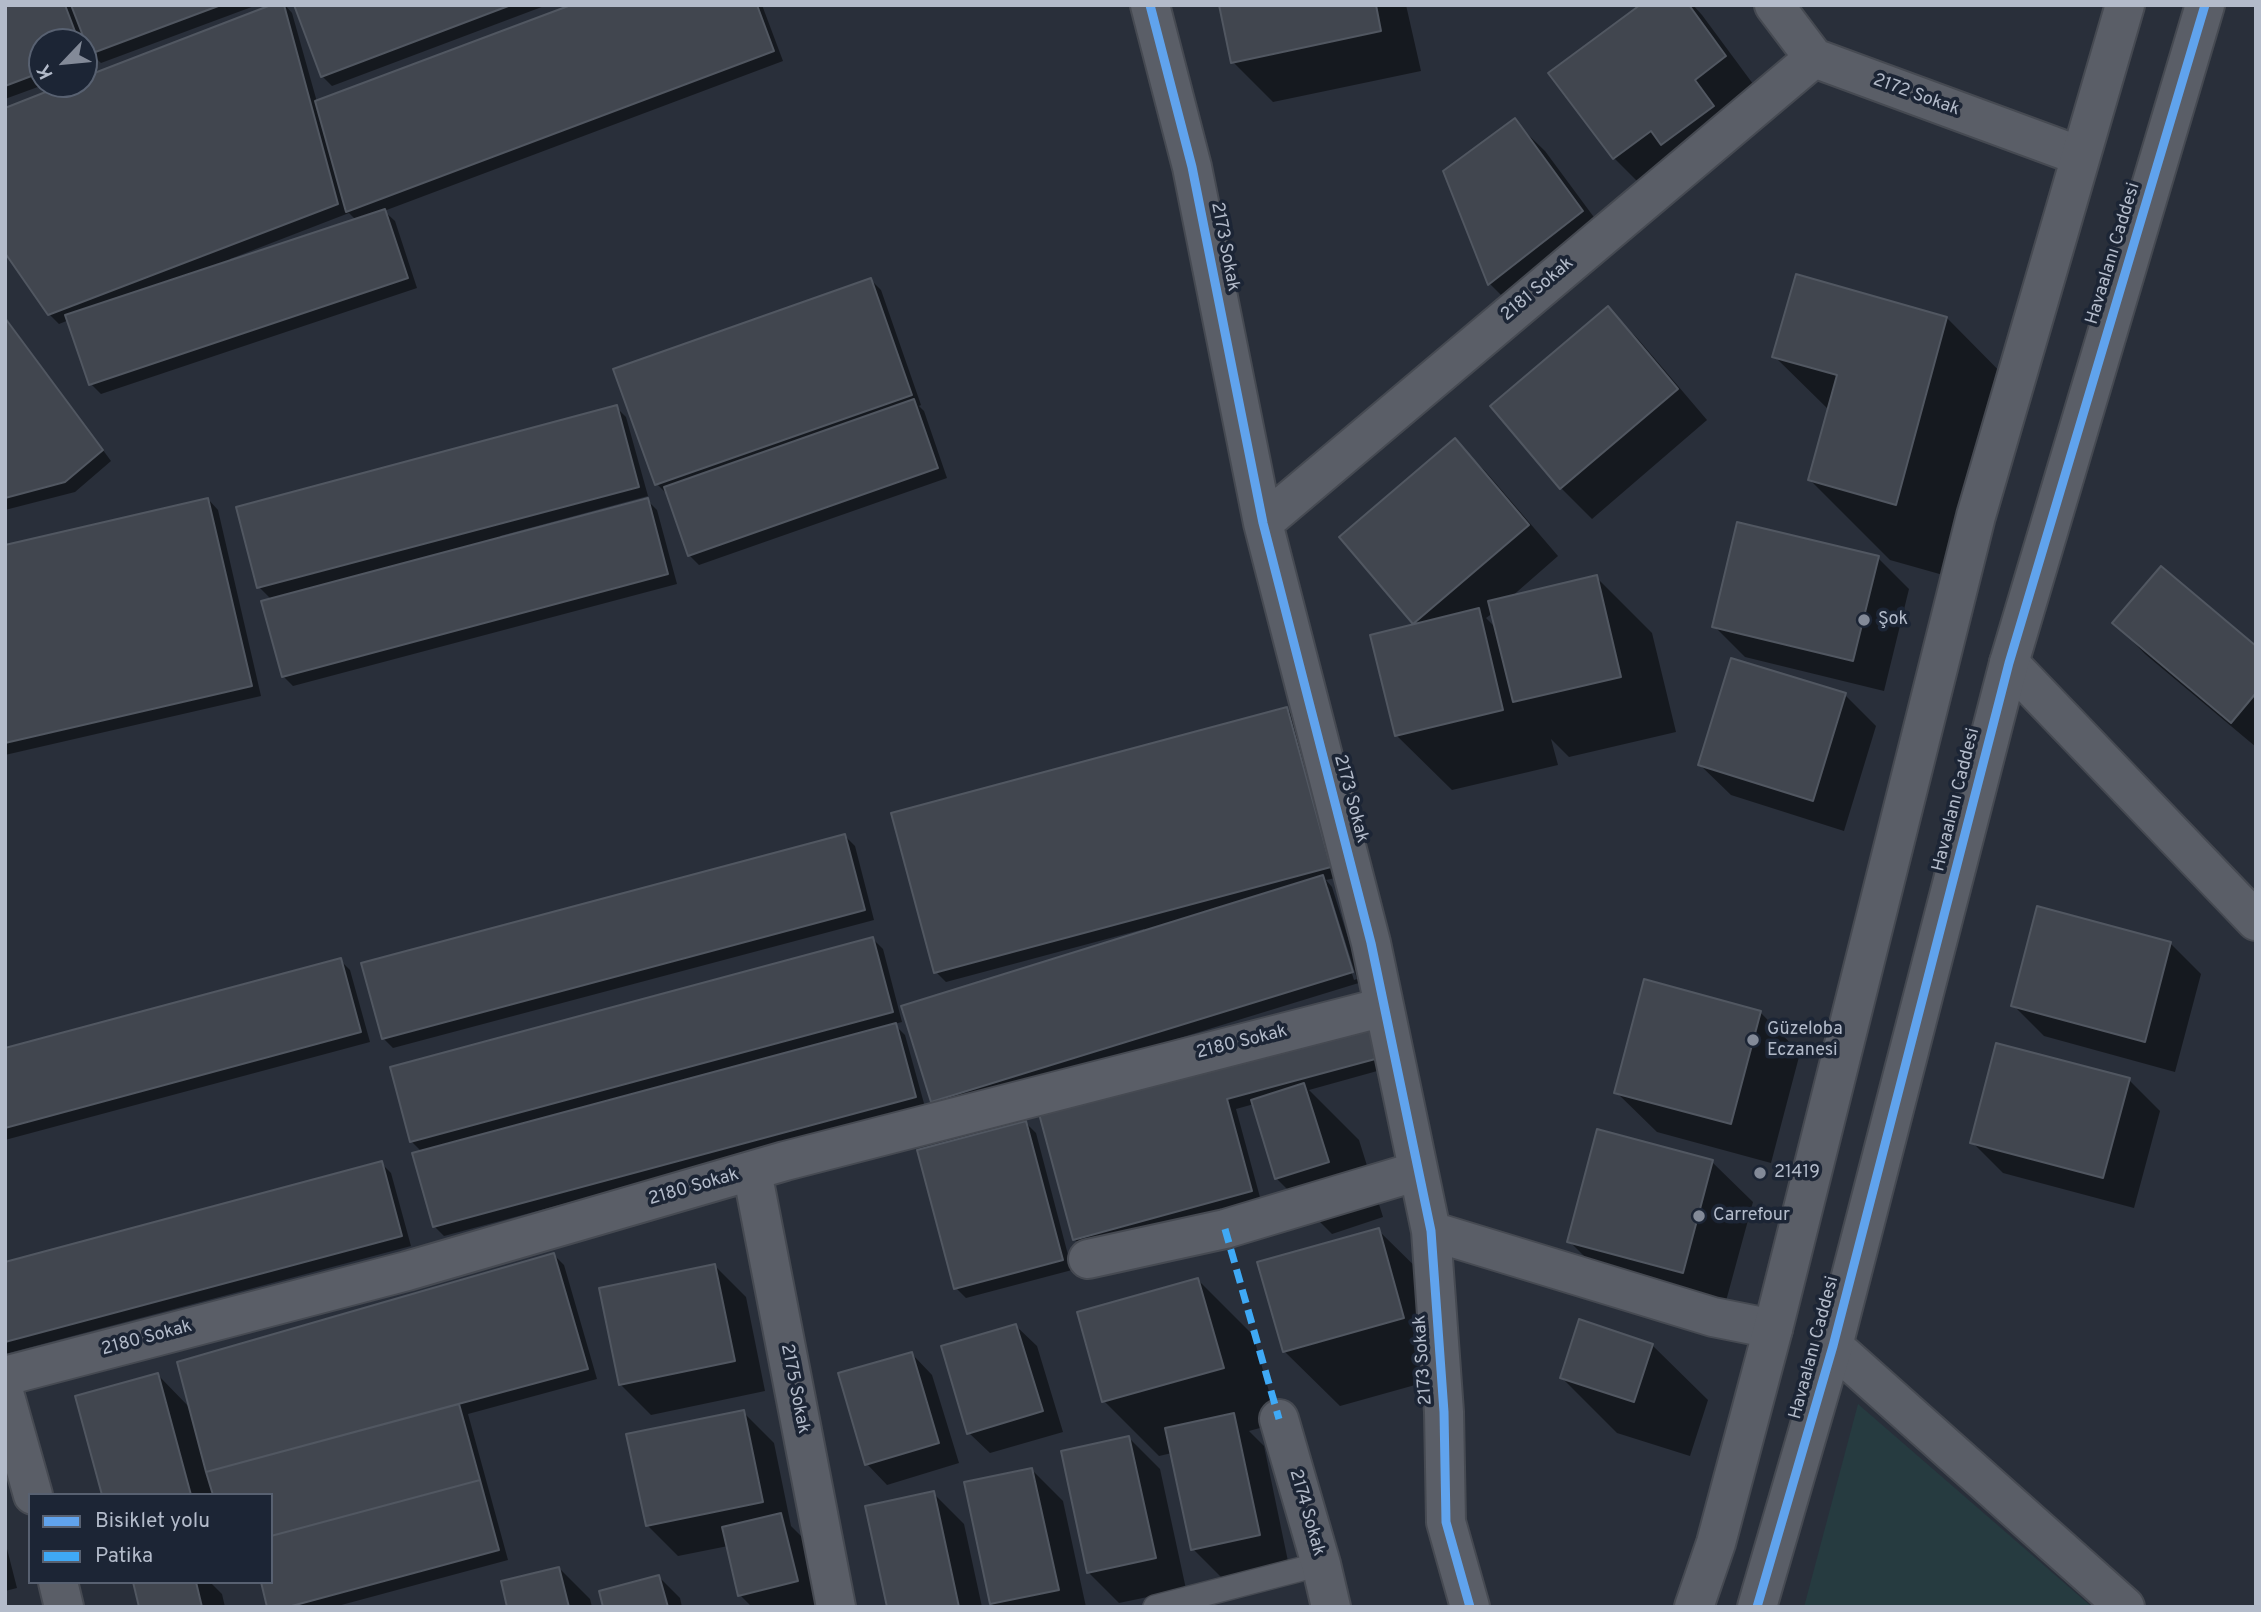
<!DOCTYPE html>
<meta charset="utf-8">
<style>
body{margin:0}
#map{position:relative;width:2261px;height:1612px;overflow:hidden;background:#292f3a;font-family:Overpass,sans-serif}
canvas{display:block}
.frame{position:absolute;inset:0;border:7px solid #b3bbca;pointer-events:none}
.legend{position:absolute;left:28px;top:1493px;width:245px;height:91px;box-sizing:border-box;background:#1c2535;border:2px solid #586171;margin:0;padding:9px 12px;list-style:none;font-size:21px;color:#b3bbca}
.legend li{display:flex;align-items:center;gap:14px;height:35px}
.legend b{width:35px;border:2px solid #586171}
.north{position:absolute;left:28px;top:28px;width:70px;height:70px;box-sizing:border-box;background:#1c2535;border:2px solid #586171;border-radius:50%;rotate:244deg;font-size:19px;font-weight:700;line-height:28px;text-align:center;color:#b3bbca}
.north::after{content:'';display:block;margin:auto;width:24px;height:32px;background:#838a98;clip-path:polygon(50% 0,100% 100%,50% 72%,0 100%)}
</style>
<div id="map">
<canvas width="2261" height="1612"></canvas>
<div class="frame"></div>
<ul class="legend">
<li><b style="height:9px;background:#60a3ed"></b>Bisiklet yolu</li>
<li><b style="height:9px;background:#3fa9f5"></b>Patika</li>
</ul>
<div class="north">K</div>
</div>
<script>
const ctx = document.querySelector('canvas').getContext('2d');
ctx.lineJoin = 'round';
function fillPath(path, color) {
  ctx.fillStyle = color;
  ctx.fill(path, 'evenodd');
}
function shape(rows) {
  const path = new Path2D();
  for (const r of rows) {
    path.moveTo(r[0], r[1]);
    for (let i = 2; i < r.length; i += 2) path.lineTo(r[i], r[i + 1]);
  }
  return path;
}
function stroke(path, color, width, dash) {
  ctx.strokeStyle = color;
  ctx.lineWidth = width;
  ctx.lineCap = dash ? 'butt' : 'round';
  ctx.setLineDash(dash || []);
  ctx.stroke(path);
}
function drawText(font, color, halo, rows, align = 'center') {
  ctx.font = font + ' Overpass,sans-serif';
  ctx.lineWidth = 7;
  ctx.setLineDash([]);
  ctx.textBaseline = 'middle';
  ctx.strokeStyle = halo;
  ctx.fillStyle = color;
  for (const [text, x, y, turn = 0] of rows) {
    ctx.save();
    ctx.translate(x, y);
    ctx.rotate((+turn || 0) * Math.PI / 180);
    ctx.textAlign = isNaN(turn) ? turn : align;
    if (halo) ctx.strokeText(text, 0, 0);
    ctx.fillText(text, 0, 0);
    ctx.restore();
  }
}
fillPath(shape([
 [1858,1404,2092,1607,1804,1607]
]), '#263b40');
fillPath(shape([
 [5,5,257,5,101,63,86,49,93,66,84,70,84,42,42,42,42,84,46,84,5,99],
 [276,5,285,5,292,13,317,102,576,5,762,5,783,61,384,211,395,221,417,288,101,394,91,384,69,320,59,324,49,314,71,84,84,84,84,79],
 [349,213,356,220,231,262,230,259],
 [296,5,547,5,332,86,322,76],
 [1221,5,1406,5,1421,71,1273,102,1233,62],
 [1643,5,1693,5,1702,15,1756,88,1645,189,1614,158,1551,74],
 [1514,121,1545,151,1613,243,1521,315,1490,284,1445,172],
 [871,280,881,290,921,405,919,406,924,411,947,478,699,565,689,555,667,494,657,484],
 [1608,308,1638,339,1707,420,1592,519,1561,488,1492,406],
 [5,317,111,461,75,492,5,510],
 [1947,318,2026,398,1975,584,1890,560,1810,480,1829,410,1774,356],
 [616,407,626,417,648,496,500,536,501,539,647,500,657,510,677,584,293,686,283,676,272,600,259,587],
 [1455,441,1486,472,1558,556,1510,598,1596,577,1652,633,1676,732,1569,757,1551,739,1558,765,1452,790,1396,735,1417,625,1342,537],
 [1493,613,1497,629,1486,618],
 [208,499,218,510,261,696,5,755,5,547],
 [1878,558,1909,589,1884,691,1745,657,1714,626],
 [2115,623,2256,648,2256,747,2145,654],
 [1845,695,1876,726,1844,831,1731,795,1700,765],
 [1287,709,1297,719,1340,877,1326,880,1332,887,1362,982,942,1111,932,1101,1145,932,1144,929,946,982,936,972],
 [1324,887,1328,887,1357,979,1354,980],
 [845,836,855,846,874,920,393,1048,383,1038],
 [873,939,883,949,902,1022,894,1024,905,1035,925,1107,444,1236,434,1226,422,1152,411,1141],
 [2170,943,2201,974,2175,1072,2044,1036,2013,1005],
 [340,960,350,970,370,1042,5,1140,5,1050],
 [1760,1012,1800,1053,1771,1163,1657,1132,1616,1092],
 [1368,1023,1388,1068,1309,1090,1359,1140,1383,1217,1332,1234,1277,1179,1254,1104,1236,1109,1261,1201,1085,1249,1074,1239,1040,1112],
 [2129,1080,2160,1111,2134,1208,2003,1173,1972,1142],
 [1026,1123,1036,1133,1072,1270,966,1298,956,1288],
 [1712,1162,1753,1202,1723,1312,1609,1281,1569,1241],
 [381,1163,391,1173,411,1246,5,1354,5,1264],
 [1378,1230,1434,1285,1458,1373,1340,1406,1284,1351],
 [554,1255,564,1265,597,1379,468,1414,508,1560,334,1607,269,1607,271,1495,104,1495,158,1375,191,1409],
 [715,1266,746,1297,765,1391,651,1415,620,1384],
 [1198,1280,1253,1335,1278,1423,1249,1431,1264,1446,1289,1566,1224,1580,1193,1549,1172,1453,1159,1456,1104,1401],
 [1016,1326,1037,1346,1063,1432,990,1453,969,1433],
 [1652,1345,1708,1400,1690,1456,1617,1433,1562,1378],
 [912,1354,932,1375,959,1463,887,1485,867,1464],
 [743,1412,774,1443,791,1526,811,1546,827,1607,752,1607,740,1595,728,1546,678,1556,647,1525],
 [1129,1438,1160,1469,1186,1589,1119,1603,1088,1572],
 [1032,1470,1063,1501,1086,1607,995,1607,992,1604],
 [933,1493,964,1524,982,1607,889,1607],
 [5,1541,17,1588,5,1591],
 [559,1568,590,1599,592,1607,509,1607],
 [659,1577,680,1598,682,1607,605,1607],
 [135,1582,210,1582,222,1594,225,1607,141,1607]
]), '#0007');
const building = shape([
 [5,5,65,5,79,42,42,42,42,72,5,86,5,5],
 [71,5,221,5,90,54,71,5],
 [271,5,284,5,338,204,48,315,5,253,5,108,66,84,84,84,84,77,271,5],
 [294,5,511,5,321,77,294,5],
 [571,5,757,5,774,51,346,212,315,101,571,5],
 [1219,5,1376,5,1381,31,1231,63,1219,5],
 [1640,5,1689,5,1726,56,1695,80,1714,106,1661,145,1651,131,1613,159,1548,73,1640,5],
 [1515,118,1583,211,1488,285,1443,171,1515,118],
 [385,209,408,278,89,385,65,315,385,209],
 [1796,274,1947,317,1896,505,1808,480,1837,375,1772,357,1796,274],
 [871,278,912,395,655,485,613,369,871,278],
 [1608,306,1678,389,1560,489,1490,406,1608,306],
 [5,318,103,450,65,482,5,498,5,318],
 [914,399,938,468,688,556,664,487,914,399],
 [617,405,639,487,257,588,236,507,617,405],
 [1455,438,1529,525,1413,624,1339,537,1455,438],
 [208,498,252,686,5,743,5,545,208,498],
 [648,498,668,574,282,677,261,601,648,498],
 [1737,522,1879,556,1853,661,1712,627,1737,522],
 [2161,566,2256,646,2256,693,2231,723,2112,623,2161,566],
 [1597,575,1621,677,1513,702,1488,601,1597,575],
 [1479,608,1503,710,1395,736,1370,635,1479,608],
 [1731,658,1846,693,1813,801,1698,765,1731,658],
 [1287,707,1331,867,934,973,891,813,1287,707],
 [845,834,865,910,382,1039,361,963,845,834],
 [1323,875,1353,972,931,1102,901,1006,1323,875],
 [2037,906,2171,942,2145,1042,2011,1006,2037,906],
 [873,937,893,1012,410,1142,390,1067,873,937],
 [341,958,361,1032,5,1128,5,1048,341,958],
 [1644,979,1761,1011,1731,1124,1614,1093,1644,979],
 [1369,1021,1379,1058,1227,1099,1252,1191,1073,1240,1038,1110,1369,1021],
 [896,1023,916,1097,433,1227,412,1153,896,1023],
 [1996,1043,2130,1078,2103,1178,1970,1143,1996,1043],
 [1304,1083,1329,1162,1275,1179,1251,1100,1304,1083],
 [1026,1121,1063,1260,954,1289,917,1150,1026,1121],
 [1597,1129,1713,1160,1683,1273,1567,1242,1597,1129],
 [382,1161,402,1236,5,1342,5,1262,382,1161],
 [1379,1228,1404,1318,1283,1352,1257,1262,1379,1228],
 [554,1253,588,1369,206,1472,177,1362,554,1253],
 [715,1264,735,1361,619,1385,599,1288,715,1264],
 [1198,1278,1224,1368,1102,1402,1077,1312,1198,1278],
 [1579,1319,1653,1344,1634,1402,1560,1378,1579,1319],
 [1016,1324,1043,1411,967,1434,941,1346,1016,1324],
 [912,1352,939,1443,865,1465,838,1373,912,1352],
 [158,1373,191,1495,102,1495,75,1396,158,1373],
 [459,1404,480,1480,271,1536,271,1495,213,1495,206,1472,459,1404],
 [744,1410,763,1502,646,1526,626,1434,744,1410],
 [1234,1413,1260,1535,1191,1550,1165,1428,1234,1413],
 [1129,1436,1156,1558,1087,1573,1061,1451,1129,1436],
 [1032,1468,1059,1590,990,1604,964,1482,1032,1468],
 [480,1480,499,1550,288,1607,267,1607,261,1582,271,1582,271,1536,480,1480],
 [934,1491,959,1607,887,1607,865,1506,934,1491],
 [781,1513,798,1581,738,1596,722,1527,781,1513],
 [559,1567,569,1607,507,1607,501,1581,559,1567],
 [659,1575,668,1607,603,1607,599,1591,659,1575],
 [133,1582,196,1582,202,1607,139,1607,133,1582]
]);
fillPath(building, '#41464f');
stroke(building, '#515761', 2);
const service = shape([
 [1155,1607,1321,1564]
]);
const minor = shape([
 [1150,5,1192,167,1263,523,1371,943,1431,1231,1444,1412,1446,1522,1470,1607],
 [1774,5,1814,58,2080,156],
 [1263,523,1814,58],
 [2009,663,2256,921],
 [752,1171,836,1607],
 [1431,1231,1713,1317,1773,1329],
 [1088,1259,1225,1229,1418,1171],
 [1833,1346,2125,1607],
 [5,1376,407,1271,785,1161,1384,1007],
 [5,1396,33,1495],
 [1279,1419,1321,1564,1331,1607],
 [58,1582,64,1607]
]);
const tertiary = shape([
 [1694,1607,1716,1543,1773,1329,1976,516,2125,5],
 [1757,1607,1833,1346,2009,663,2205,5]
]);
stroke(service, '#464a52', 26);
stroke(minor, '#464a52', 42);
stroke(tertiary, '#464a52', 42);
stroke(service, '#5a5e67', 23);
stroke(minor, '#5a5e67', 38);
stroke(tertiary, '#5a5e67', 38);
stroke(shape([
 [1225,1229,1279,1419]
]), '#3fa9f5', 7, [14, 7]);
stroke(shape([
 [1150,5,1192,167,1263,523,1371,943,1431,1231,1444,1412,1446,1522,1470,1607],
 [1757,1607,1833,1346,2009,663,2205,5]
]), '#60a3ed', 9);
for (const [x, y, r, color] of [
 [1864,620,7,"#838a98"],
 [1753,1040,7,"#838a98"],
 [1760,1173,7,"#838a98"],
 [1699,1216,7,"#838a98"]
]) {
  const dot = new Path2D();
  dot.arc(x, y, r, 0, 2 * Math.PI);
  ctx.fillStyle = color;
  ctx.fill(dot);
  stroke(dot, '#1c2535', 2.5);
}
drawText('18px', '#b3bbca', '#1c2535', [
 ["2172 Sokak",1916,96,20],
 ["2173 Sokak",1224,247,79],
 ["Havaalanı Caddesi",2114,254,-73],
 ["2181 Sokak",1538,290,-40],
 ["2173 Sokak",1350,799,75],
 ["Havaalanı Caddesi",1957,800,-76],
 ["2180 Sokak",1242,1043,-14],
 ["2180 Sokak",694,1188,-16],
 ["2180 Sokak",147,1339,-15],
 ["Havaalanı Caddesi",1815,1348,-75],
 ["2173 Sokak",1424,1360,-94],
 ["2175 Sokak",794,1389,79],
 ["2174 Sokak",1306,1513,74]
]);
drawText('18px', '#b3bbca', '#1c2535', [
 ["Şok",1878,620],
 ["Güzeloba",1767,1030],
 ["Eczanesi",1767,1051],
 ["21419",1774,1173],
 ["Carrefour",1713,1216]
], 'left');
</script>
